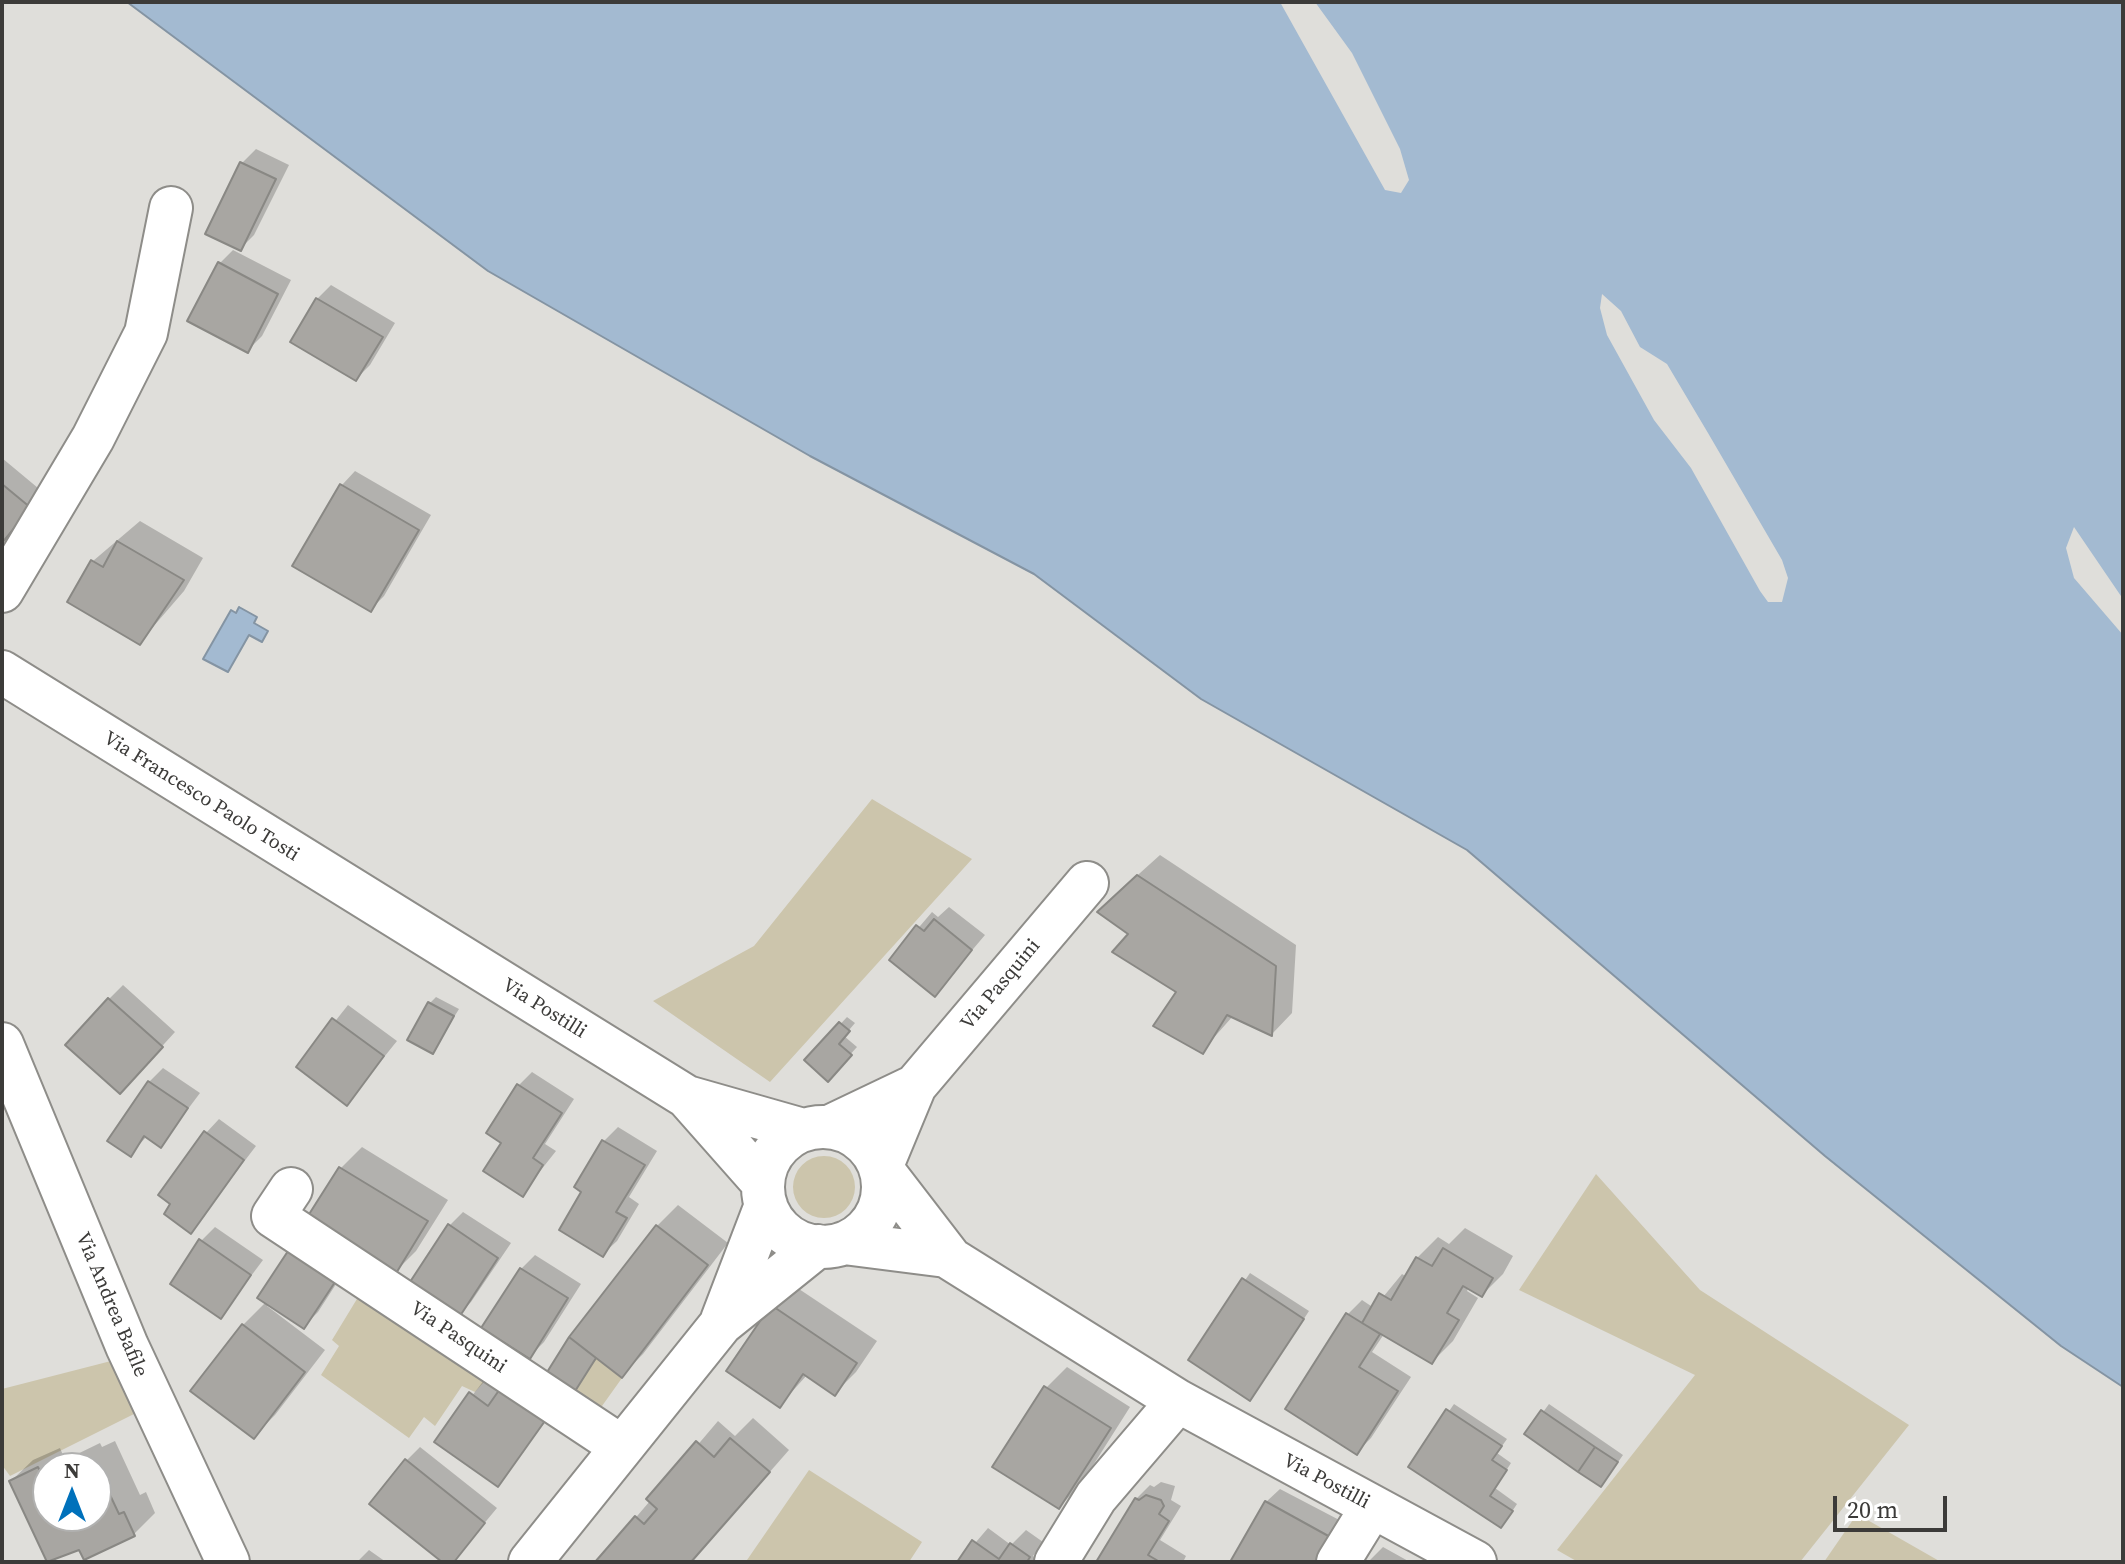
<!DOCTYPE html>
<style>
body{margin:0}
#map{position:relative;width:2125px;height:1564px;overflow:hidden;background:#dfdeda;font-family:"Source Serif 4",serif}
canvas{display:block}
.frame{position:absolute;inset:0;border:4px solid #3c3b39;pointer-events:none}
.north{position:absolute;left:32px;top:1452px;width:80px;height:80px;box-sizing:border-box;background:#fff;border:2px solid #b1b1b0;border-radius:50%;rotate:0deg;font-size:22px;font-weight:700;line-height:32px;text-align:center;color:#3c3b39}
.north::after{content:'';display:block;margin:auto;width:28px;height:36px;background:#0071bb;clip-path:polygon(50% 0,100% 100%,50% 72%,0 100%)}
.scale{position:absolute;left:1833px;top:1496px;width:114px;height:36px;box-sizing:border-box;border:4px solid #3c3b39;border-top:0;padding-left:10px;font-size:24px;line-height:28px;white-space:nowrap;color:#3c3b39;-webkit-text-stroke:6px #fff;paint-order:stroke}
</style>
<div id="map">
<canvas width="2125" height="1564"></canvas>
<div class="frame"></div>
<div class="north">N</div>
<div class="scale">20 m</div>
</div>
<script>
const ctx = document.querySelector('canvas').getContext('2d');
ctx.lineJoin = 'round';
function fillPath(path, color) {
  ctx.fillStyle = color;
  ctx.fill(path, 'evenodd');
}
function shape(rows) {
  const path = new Path2D();
  for (const r of rows) {
    if (r.length === 3) {
      path.moveTo(r[0] + r[2], r[1]);
      path.arc(r[0], r[1], r[2], 0, 2 * Math.PI);
      continue;
    }
    path.moveTo(r[0], r[1]);
    for (let i = 2; i < r.length; i += 2) path.lineTo(r[i], r[i + 1]);
  }
  return path;
}
function stroke(path, color, width, dash) {
  ctx.strokeStyle = color;
  ctx.lineWidth = width;
  ctx.lineCap = dash ? 'butt' : 'round';
  ctx.setLineDash(dash || []);
  ctx.stroke(path);
}
function drawText(font, color, halo, rows, align = 'center') {
  ctx.font = font + ' "Source Serif 4",serif';
  ctx.lineWidth = 6;
  ctx.setLineDash([]);
  ctx.textBaseline = 'middle';
  ctx.strokeStyle = halo;
  ctx.fillStyle = color;
  for (const [text, x, y, turn = 0] of rows) {
    ctx.save();
    ctx.translate(x, y);
    ctx.rotate((+turn || 0) * Math.PI / 180);
    ctx.textAlign = isNaN(turn) ? turn : align;
    if (halo) ctx.strokeText(text, 0, 0);
    ctx.fillText(text, 0, 0);
    ctx.restore();
  }
}
fillPath(shape([
 [872,799,972,859,770,1082,653,1001,754,946],
 [824,1187,31],
 [1596,1174,1700,1290,1909,1425,1800,1562,1578,1562,1557,1550,1695,1375,1519,1290],
 [360,1294,492,1373,475,1392,462,1386,435,1426,424,1417,409,1438,321,1375,339,1346,332,1340],
 [596,1358,622,1378,597,1413,572,1396],
 [111,1361,136,1413,10,1476,2,1465,2,1389],
 [809,1470,922,1542,909,1562,747,1560],
 [1857,1514,1941,1562,1824,1562]
]), '#ccc5ac');
const water = shape([
 [127,2,2123,2,2123,1387,2061,1346,1825,1156,1467,850,1201,699,1034,574,810,456,488,271,127,2],
 [239,607,257,617,254,623,268,631,262,642,249,635,228,672,203,659,231,610,236,613,239,607]
]);
fillPath(water, '#a3bad1');
stroke(water, '#8494a3', 2);
fillPath(shape([
 [1280,2,1315,2,1352,53,1400,149,1409,180,1401,193,1385,190],
 [1602,294,1621,311,1640,347,1667,364,1708,433,1782,560,1788,578,1782,602,1768,602,1760,591,1691,468,1654,420,1607,335,1600,308],
 [2074,527,2123,599,2123,635,2074,578,2066,548]
]), '#dfdeda');
fillPath(shape([
 [256,149,289,165,254,235,240,249,242,163],
 [233,250,291,280,262,336,248,350,219,264],
 [331,285,395,323,370,365,356,379,317,299],
 [2,458,44,493,2,543],
 [355,471,431,515,384,596,370,610,342,485],
 [140,521,203,558,184,591,140,642,93,561],
 [1160,855,1296,945,1292,1013,1272,1034,1233,1016,1202,1051,1178,991,1131,933,1120,891],
 [949,907,985,935,935,994,891,960,932,912,938,917],
 [123,985,175,1032,134,1077,109,999],
 [436,997,459,1009,433,1051,430,1003],
 [348,1005,397,1041,347,1103,299,1067],
 [847,1017,855,1023,844,1036,857,1047,828,1079,807,1060],
 [163,1068,200,1093,161,1145,147,1136,130,1155,110,1140,149,1082],
 [532,1072,574,1099,545,1144,556,1151,522,1194,504,1142,518,1086],
 [219,1119,256,1146,191,1231,173,1204,206,1133],
 [618,1127,657,1151,629,1197,639,1204,617,1241,603,1254,584,1191,576,1187,604,1141],
 [362,1147,448,1200,416,1251,395,1272,309,1219,341,1168],
 [678,1205,728,1243,643,1354,622,1375,598,1357,571,1393,571,1339,657,1226],
 [463,1212,511,1243,471,1302,457,1316,449,1226],
 [215,1227,263,1260,221,1316,201,1241],
 [1465,1228,1513,1256,1503,1274,1482,1295,1469,1287,1467,1291,1478,1298,1453,1341,1432,1362,1384,1334,1372,1352,1411,1377,1371,1438,1357,1452,1288,1408,1348,1314,1362,1300,1374,1308,1402,1274,1407,1277,1417,1258,1438,1237,1449,1244],
 [535,1255,581,1284,544,1342,530,1356,521,1269],
 [351,1261,318,1312,304,1326,269,1304,267,1306,325,1350,275,1415,254,1436,193,1391,243,1325,266,1302],
 [1250,1273,1309,1311,1256,1392,1191,1359],
 [793,1285,877,1341,856,1372,835,1393,807,1375,780,1405,772,1306],
 [1067,1367,1130,1407,1080,1486,1059,1507,1046,1388],
 [485,1379,559,1404,498,1484,437,1441],
 [1454,1404,1507,1439,1497,1453,1511,1463,1495,1488,1517,1504,1507,1519,1411,1466],
 [1549,1404,1623,1455,1607,1478,1527,1434],
 [753,1418,789,1450,691,1562,598,1562,718,1421,735,1436],
 [115,1441,140,1495,146,1492,155,1513,134,1534,80,1547,49,1561,11,1481,33,1460,60,1448,65,1460,100,1443,102,1447],
 [48,1468,96,1468,96,1516,48,1516],
 [420,1447,497,1508,452,1562,445,1562,406,1461],
 [1161,1482,1175,1486,1171,1500,1181,1506,1160,1540,1186,1556,1183,1562,1098,1562,1136,1499,1150,1485,1154,1487],
 [1280,1489,1345,1523,1322,1562,1232,1562,1266,1502],
 [988,1528,1011,1545,1026,1530,1043,1542,1033,1556,1041,1562,959,1562],
 [1383,1547,1410,1562,1368,1562],
 [369,1550,386,1562,357,1562]
]), '#0003');
const building = shape([
 [240,162,276,179,241,251,205,234,240,162],
 [218,262,278,294,248,353,187,321,218,262],
 [316,298,383,337,356,381,290,342,316,298],
 [2,484,31,508,2,543,2,484],
 [340,484,419,530,371,612,292,566,340,484],
 [117,541,184,580,140,645,67,602,91,560,103,567,117,541],
 [1137,875,1276,966,1272,1036,1227,1015,1203,1054,1153,1026,1176,992,1112,952,1128,934,1097,912,1137,875],
 [934,919,972,950,935,997,889,960,916,925,924,931,934,919],
 [108,998,163,1047,120,1094,65,1045,108,998],
 [428,1002,454,1016,433,1054,407,1040,428,1002],
 [332,1018,384,1056,347,1106,296,1067,332,1018],
 [839,1022,850,1031,839,1044,852,1055,828,1082,804,1060,839,1022],
 [148,1081,188,1108,161,1148,144,1136,131,1157,107,1141,148,1081],
 [517,1084,562,1113,533,1158,543,1165,523,1197,483,1171,501,1143,486,1133,517,1084],
 [204,1131,244,1160,191,1234,164,1214,170,1204,158,1195,204,1131],
 [602,1140,645,1165,616,1212,627,1218,603,1257,559,1230,581,1192,574,1187,602,1140],
 [339,1167,428,1221,395,1275,306,1219,339,1167],
 [448,1224,498,1258,458,1319,408,1285,448,1224],
 [656,1225,708,1265,622,1378,569,1337,656,1225],
 [199,1239,251,1275,221,1319,170,1284,199,1239],
 [292,1245,339,1276,304,1329,257,1298,292,1245],
 [1443,1248,1493,1278,1482,1297,1463,1286,1447,1313,1459,1320,1432,1364,1362,1323,1379,1293,1391,1300,1416,1257,1432,1266,1443,1248],
 [520,1268,568,1298,530,1359,481,1328,520,1268],
 [1242,1278,1304,1319,1250,1401,1188,1360,1242,1278],
 [771,1305,857,1363,835,1396,803,1374,780,1408,726,1371,771,1305],
 [1346,1313,1380,1334,1359,1367,1398,1391,1357,1455,1285,1409,1346,1313],
 [242,1324,305,1372,254,1439,190,1391,242,1324],
 [569,1337,596,1358,572,1396,544,1377,569,1337],
 [502,1386,547,1418,498,1487,434,1442,469,1392,488,1406,502,1386],
 [1044,1386,1111,1428,1059,1509,992,1467,1044,1386],
 [1446,1409,1502,1446,1492,1460,1507,1470,1490,1496,1513,1511,1501,1528,1408,1467,1446,1409],
 [1541,1410,1595,1447,1578,1472,1524,1434,1541,1410],
 [730,1438,770,1472,691,1562,595,1562,635,1516,644,1524,657,1509,646,1499,696,1441,714,1457,730,1438],
 [1595,1447,1618,1462,1601,1487,1578,1472,1595,1447],
 [405,1459,485,1523,454,1562,442,1562,369,1504,405,1459],
 [94,1461,119,1514,124,1512,135,1536,84,1560,79,1550,47,1562,9,1481,38,1467,44,1479,48,1477,48,1516,96,1516,96,1468,68,1468,94,1461],
 [1146,1495,1161,1500,1164,1506,1159,1514,1169,1521,1148,1555,1160,1562,1096,1562,1135,1498,1139,1500,1146,1495],
 [1265,1501,1332,1538,1318,1562,1230,1562,1265,1501],
 [972,1540,999,1559,1010,1543,1030,1557,1027,1562,957,1562,972,1540]
]);
fillPath(building, '#a8a6a2');
stroke(building, '#898884', 2);
const minor = shape([
 [2,591,93,438,146,333,171,208],
 [2,672,687,1097,803,1130],
 [2,1044,127,1346,228,1562],
 [687,1097,763,1183],
 [829,1127,915,1086],
 [823,1187,60],
 [881,1168,951,1259,1178,1401,1475,1562],
 [881,1168,915,1086,1087,883],
 [291,1189,273,1216,622,1447],
 [844,1243,946,1256],
 [722,1320,766,1205],
 [530,1562,721,1324,818,1246],
 [1056,1562,1096,1497,1178,1401],
 [1338,1562,1372,1507]
]);
stroke(minor, '#8e8d89', 46);
stroke(minor, '#fff', 42);
drawText('20px', '#3c3b39', '#fff', [
 ["Via Francesco Paolo Tosti",201,797,32],
 ["Via Pasquini",1001,985,-50],
 ["Via Postilli",544,1009,32],
 ["Via Andrea Bafile",111,1305,67],
 ["Via Pasquini",458,1338,34],
 ["Via Postilli",1326,1482,28]
]);
</script>
